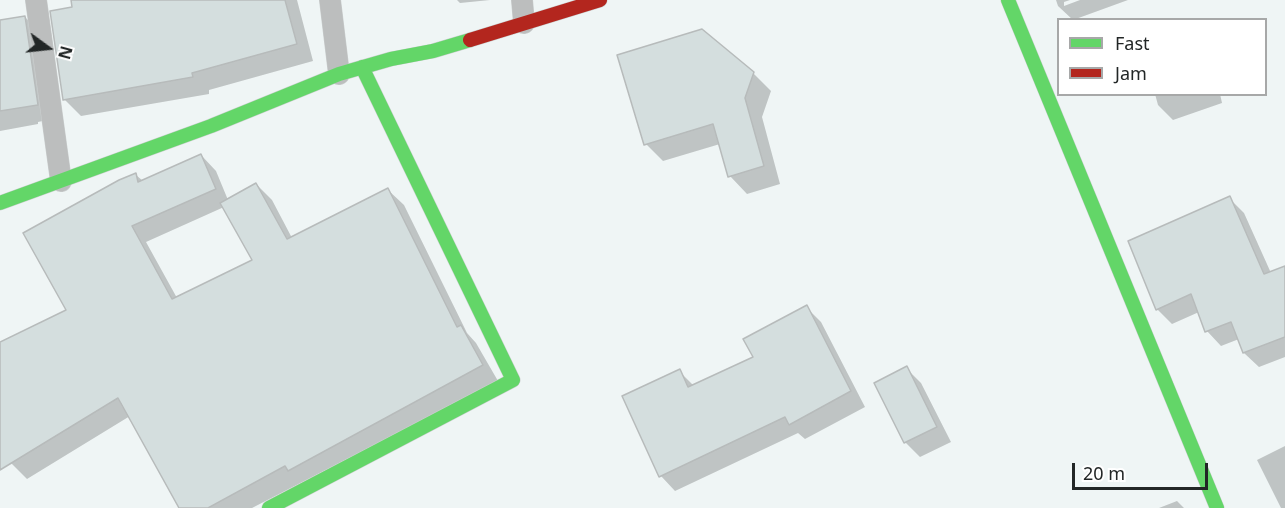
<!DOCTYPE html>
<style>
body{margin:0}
#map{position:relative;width:1285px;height:508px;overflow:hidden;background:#eff5f5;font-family:"Noto Sans",sans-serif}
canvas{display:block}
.legend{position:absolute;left:1057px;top:18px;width:210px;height:78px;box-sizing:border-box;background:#fff;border:2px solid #a7a8a8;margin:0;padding:8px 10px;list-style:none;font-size:18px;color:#222626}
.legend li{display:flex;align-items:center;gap:12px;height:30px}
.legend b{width:30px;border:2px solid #a7a8a8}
.north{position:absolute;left:18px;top:18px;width:60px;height:60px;-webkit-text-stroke:4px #fff;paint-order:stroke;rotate:105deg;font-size:16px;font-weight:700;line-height:24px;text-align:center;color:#222626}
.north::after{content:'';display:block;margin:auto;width:21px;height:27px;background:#222626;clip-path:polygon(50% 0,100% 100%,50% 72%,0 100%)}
.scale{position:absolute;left:1072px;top:463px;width:136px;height:27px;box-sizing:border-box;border:3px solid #222626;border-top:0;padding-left:8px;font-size:18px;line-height:21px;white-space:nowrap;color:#222626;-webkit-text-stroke:4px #fff;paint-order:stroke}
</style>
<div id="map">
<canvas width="1285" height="508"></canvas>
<ul class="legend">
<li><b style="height:8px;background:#63d668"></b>Fast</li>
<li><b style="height:8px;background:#b3261e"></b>Jam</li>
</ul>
<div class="north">N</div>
<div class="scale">20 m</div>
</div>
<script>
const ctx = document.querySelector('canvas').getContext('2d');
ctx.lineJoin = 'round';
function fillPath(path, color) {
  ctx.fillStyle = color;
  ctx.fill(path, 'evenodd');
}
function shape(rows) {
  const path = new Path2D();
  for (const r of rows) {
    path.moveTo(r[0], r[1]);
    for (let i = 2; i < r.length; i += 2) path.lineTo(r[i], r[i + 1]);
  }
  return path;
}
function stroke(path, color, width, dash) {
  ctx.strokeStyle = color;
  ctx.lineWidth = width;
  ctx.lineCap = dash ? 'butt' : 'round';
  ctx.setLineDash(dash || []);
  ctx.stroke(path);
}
fillPath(shape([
 [72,0,297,0,313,61,209,90,209,94,81,116,64,99,74,8],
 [457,0,490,0,460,3],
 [1056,0,1070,0,1064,2,1064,6,1080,0,1128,0,1073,20,1058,6],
 [25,17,40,32,52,119,38,122,38,124,0,131,0,22],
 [753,73,771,91,762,117,780,184,747,194,730,176,720,144,663,161,646,144],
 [1155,94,1220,94,1222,103,1173,120,1158,105],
 [201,155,216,171,228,200,256,184,272,200,292,238,388,190,404,205,467,333,476,343,498,381,252,508,181,508,130,416,27,479,11,463,0,445,0,343,68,311,136,175,143,181],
 [224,207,254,260,177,298,146,242],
 [1229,198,1244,213,1271,273,1285,267,1285,357,1259,367,1244,353,1239,339,1221,346,1207,331,1199,312,1172,324,1157,309],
 [806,307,821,322,865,407,805,439,798,433,675,491,661,476,679,371,694,386,755,358],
 [906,368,921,383,951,442,920,457,905,442],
 [1285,446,1285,508,1281,508,1257,460],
 [1177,501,1184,508,1159,508]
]), '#0003');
const building = shape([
 [71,0,285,0,297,44,192,73,193,77,63,100,50,11,72,7,71,0],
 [25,16,38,105,0,111,0,20,25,16],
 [702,29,754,72,745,98,764,166,728,177,713,124,644,145,617,55,702,29],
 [201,154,216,189,132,226,172,299,252,260,220,203,256,183,287,239,388,188,457,327,461,325,483,365,288,471,285,466,208,508,179,508,118,398,0,470,0,342,66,310,23,233,119,180,136,173,138,182,201,154],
 [1230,196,1264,274,1285,266,1285,337,1243,353,1231,322,1205,332,1191,294,1156,310,1128,241,1230,196],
 [807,305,851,391,789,425,785,417,659,477,622,396,680,369,688,387,753,357,743,339,807,305],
 [907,366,937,427,904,443,874,383,907,366]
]);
fillPath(building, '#d4dede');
stroke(building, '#b7bbbb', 1.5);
const lane = shape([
 [36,0,61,181],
 [330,0,339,74],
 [522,0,524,23]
]);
const fast = shape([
 [1008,0,1217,508],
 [0,203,211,126,339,74,391,59,433,51,470,40],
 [269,508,513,380,362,67]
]);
const jam = shape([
 [470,40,600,0]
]);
stroke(lane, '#cbcfcf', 22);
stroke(fast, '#cbcfcf', 15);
stroke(jam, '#cbcfcf', 15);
stroke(lane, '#bcbebe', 21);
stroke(fast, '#63d668', 14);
stroke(jam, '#b3261e', 14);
</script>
